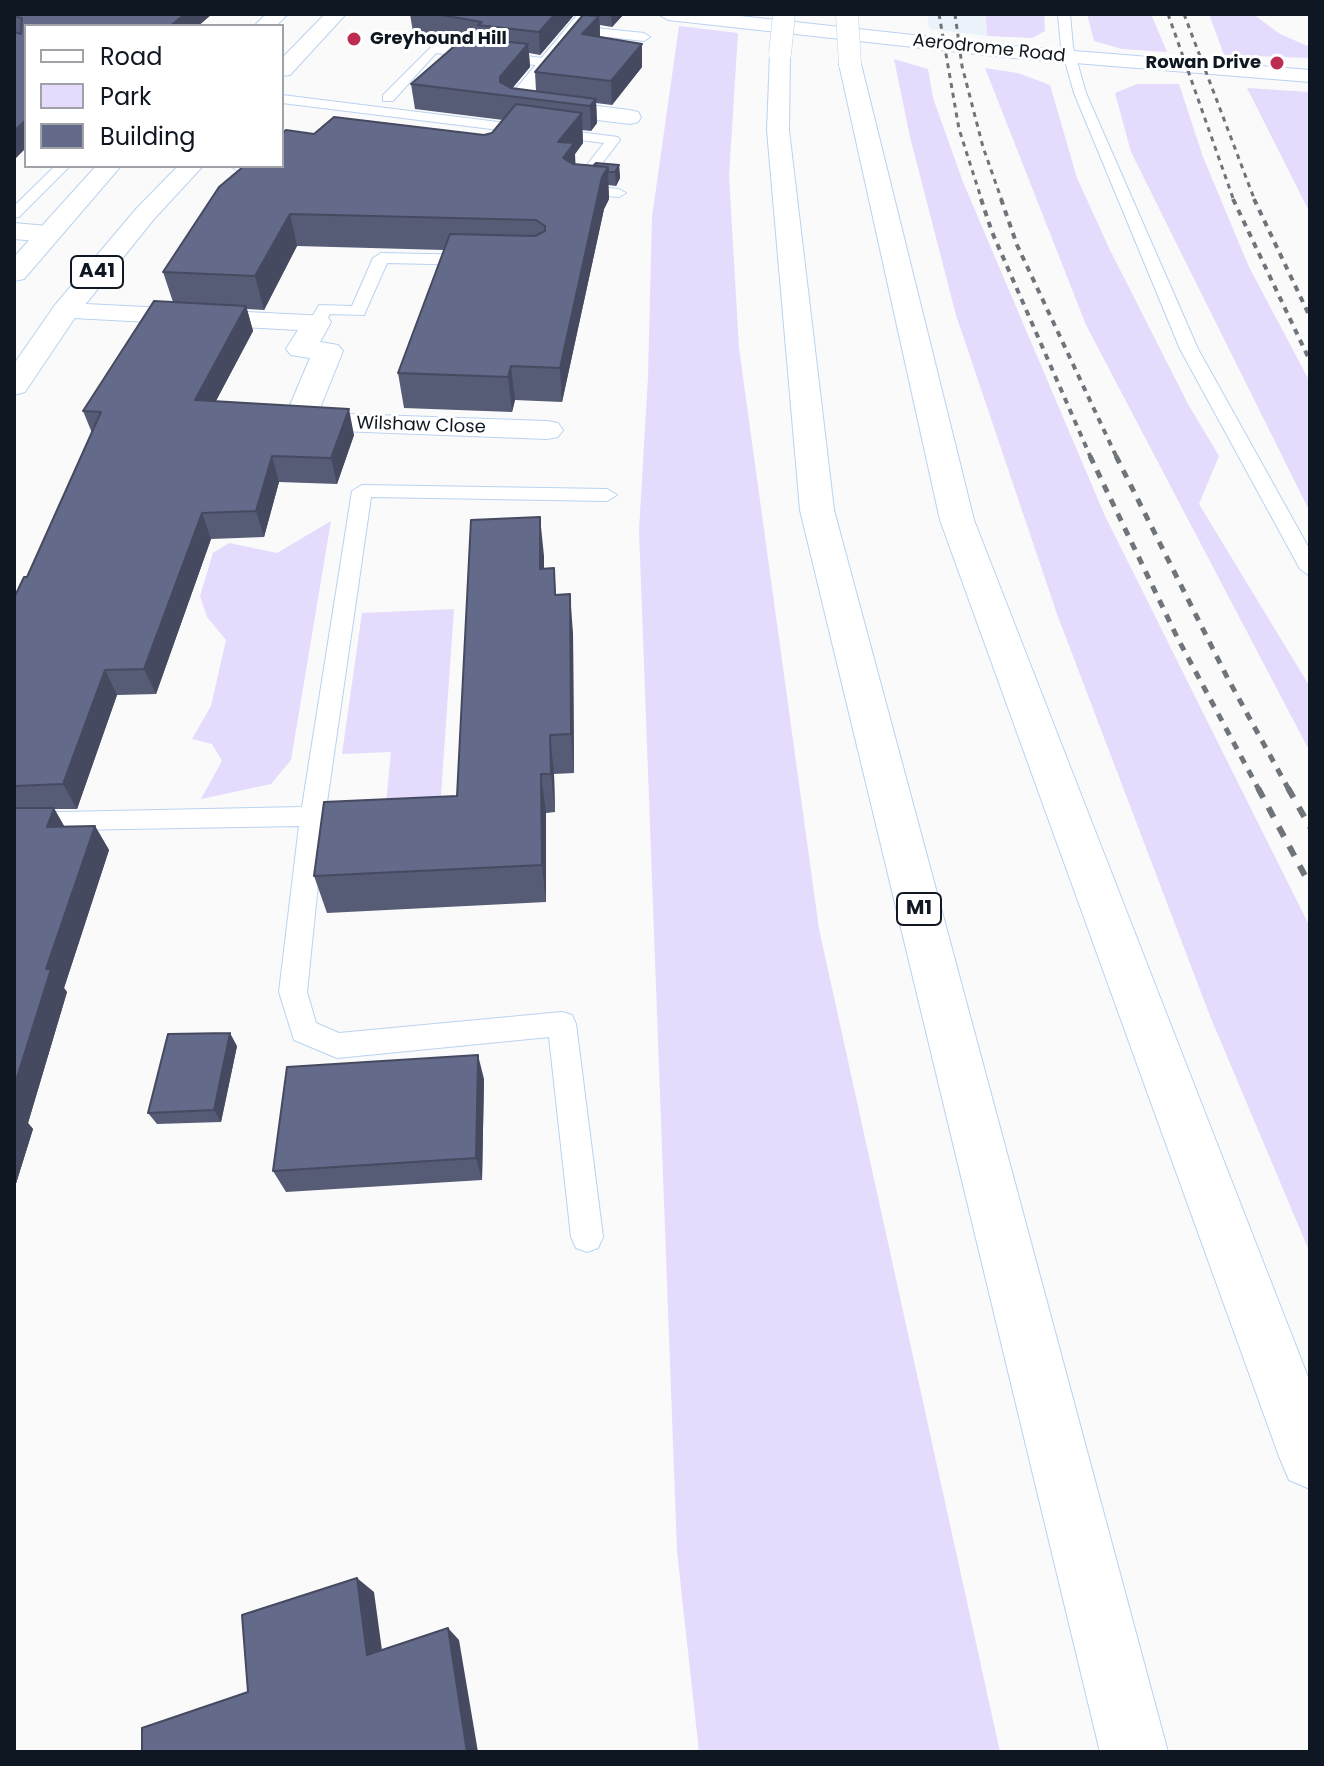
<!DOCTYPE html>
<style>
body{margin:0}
#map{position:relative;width:1324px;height:1766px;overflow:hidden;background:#fafafa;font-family:Poppins,sans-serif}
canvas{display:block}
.frame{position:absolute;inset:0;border:16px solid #0f1822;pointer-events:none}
.legend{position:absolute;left:24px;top:24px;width:260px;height:144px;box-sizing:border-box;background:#fff;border:2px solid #9fa3a7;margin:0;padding:10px 14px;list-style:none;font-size:24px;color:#0f1822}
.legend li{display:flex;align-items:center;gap:16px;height:40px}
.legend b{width:40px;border:2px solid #9fa3a7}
</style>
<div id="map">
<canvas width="1324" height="1766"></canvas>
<div class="frame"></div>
<ul class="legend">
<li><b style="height:10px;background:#fff"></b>Road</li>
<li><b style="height:22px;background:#e5dbfc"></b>Park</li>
<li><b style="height:22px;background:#646a89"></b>Building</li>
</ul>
</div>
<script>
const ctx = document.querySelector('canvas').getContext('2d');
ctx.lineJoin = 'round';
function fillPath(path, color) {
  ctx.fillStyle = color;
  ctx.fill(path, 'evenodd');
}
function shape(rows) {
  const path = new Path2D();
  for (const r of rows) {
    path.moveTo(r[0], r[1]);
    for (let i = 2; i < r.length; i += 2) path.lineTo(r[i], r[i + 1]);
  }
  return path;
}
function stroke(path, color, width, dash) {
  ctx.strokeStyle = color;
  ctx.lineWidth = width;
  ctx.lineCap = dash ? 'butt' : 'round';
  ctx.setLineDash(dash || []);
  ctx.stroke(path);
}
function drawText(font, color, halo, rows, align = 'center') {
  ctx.font = font + ' Poppins,sans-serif';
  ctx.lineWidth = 6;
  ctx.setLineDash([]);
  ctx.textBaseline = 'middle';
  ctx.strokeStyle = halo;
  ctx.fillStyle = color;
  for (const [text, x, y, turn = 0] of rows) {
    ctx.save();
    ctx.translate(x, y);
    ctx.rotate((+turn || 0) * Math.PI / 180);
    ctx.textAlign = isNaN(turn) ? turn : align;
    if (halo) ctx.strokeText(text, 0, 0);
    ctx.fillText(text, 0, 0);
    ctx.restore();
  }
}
fillPath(shape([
 [927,14,986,14,987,36,929,29]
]), '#ecf2f9');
fillPath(shape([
 [986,14,1044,14,1045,31,1032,38,987,36],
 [1087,14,1151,14,1167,52,1122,49,1094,41],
 [1209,14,1253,14,1280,34,1310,47,1310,58,1224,55],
 [679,26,738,33,729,176,739,348,819,929,1000,1752,699,1752,677,1551,639,530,648,377,652,217],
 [894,59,928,69,933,98,963,182,1105,516,1310,927,1310,1253,1210,1016,1057,614,956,315,910,137],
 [985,68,1018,73,1050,85,1077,178,1109,248,1188,404,1219,456,1199,504,1310,687,1310,752,1086,325],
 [1137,84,1179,84,1203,157,1249,267,1310,382,1310,512,1131,152,1115,93],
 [1247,88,1310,92,1310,213],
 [331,521,291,760,271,784,201,799,222,761,212,744,192,739,211,706,226,640,207,617,200,596,213,553,229,543,277,553],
 [454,609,439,823,384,825,391,752,342,754,362,613]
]), '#e5dbfc');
const lane = shape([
 [1058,14,1070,14,1073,47,1086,93,1198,349,1310,550,1310,576,1300,569,1180,349,1074,93,1061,47,1058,14],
 [575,26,644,33,650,37,644,41,571,33,569,30,575,26],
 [433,45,551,59,557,63,551,67,436,53,393,101,383,101,383,95,433,45],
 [282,95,618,137,620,140,585,186,619,189,626,193,619,197,575,193,568,189,604,143,282,103,282,95],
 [55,166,70,166,19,217,14,218,14,206,55,166],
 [230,166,261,166,254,170,237,170,230,166],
 [381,253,475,255,483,260,475,265,387,263,364,315,330,314,323,326,311,326,309,322,319,305,352,306,373,258,381,253],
 [362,485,607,489,617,495,607,501,371,497,325,816,307,992,316,1023,339,1033,562,1012,572,1015,576,1024,603,1237,598,1248,587,1252,576,1248,571,1237,549,1037,337,1058,294,1040,279,992,299,826,14,831,14,813,302,807,352,491,362,485]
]);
const street = shape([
 [578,14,599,14,531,98,630,110,638,112,641,117,638,122,630,124,515,110,504,103,578,14],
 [14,223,47,226,56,229,60,234,56,239,47,242,14,239,14,223],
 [65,303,327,316,331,322,320,342,338,345,343,351,318,413,547,421,558,423,563,430,558,437,547,439,288,429,283,422,310,358,291,355,286,349,298,330,55,317,51,311,55,305,65,303]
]);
const secondary = shape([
 [658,14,722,14,1013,46,1310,70,1310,82,1013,58,668,20,658,14]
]);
const highway = shape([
 [266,14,288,14,276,26,254,26,266,14],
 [325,14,346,14,290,75,282,76,282,58,325,14],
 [780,48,790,54,789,130,834,510,1168,1752,1100,1752,800,510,767,130,770,54,780,48],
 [850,58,861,64,974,520,1310,1382,1310,1489,1289,1480,1280,1459,940,520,839,64,850,58],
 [96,166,121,166,24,279,14,281,14,257,96,166],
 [178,166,203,166,154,219,76,316,25,392,14,395,14,364,55,305,136,209,178,166]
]);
stroke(lane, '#b9d3f0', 2);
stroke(street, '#b9d3f0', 2);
stroke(secondary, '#b9d3f0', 2);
stroke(highway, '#b9d3f0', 2);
fillPath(lane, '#fff');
fillPath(street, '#fff');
fillPath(secondary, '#fff');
fillPath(highway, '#fff');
stroke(shape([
 [939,14,959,129,982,201],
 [955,14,962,66,983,147,1002,201],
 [1168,14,1234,201],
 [1184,14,1255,201]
]), '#6f747a', 3, [5, 5]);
stroke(shape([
 [981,199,992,232,1091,458],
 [1001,199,1017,245,1117,458],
 [1233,199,1310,361],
 [1254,199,1310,317]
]), '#6f747a', 4, [6, 6]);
stroke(shape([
 [1090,456,1178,639,1259,790],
 [1116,456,1227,677,1289,790]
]), '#6f747a', 5, [8, 8]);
stroke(shape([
 [1258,788,1310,885],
 [1288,788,1310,827]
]), '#6f747a', 6, [11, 11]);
const highwayBridge = shape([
 [847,14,850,64],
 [780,54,784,14]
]);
stroke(highwayBridge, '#b9d3f0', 23, []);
stroke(highwayBridge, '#fff', 22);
fillPath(shape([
 [14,14,212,14,198,26,26,26,14,160],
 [410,14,575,14,540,55,529,53,530,67,512,88,536,91,535,72,594,16,594,14,624,14,612,27,600,25,600,37,642,44,642,67,612,105,596,103,597,123,591,131,582,130,583,143,575,154,575,164,593,166,619,165,620,178,616,186,608,185,609,199,604,209,562,402,515,400,512,412,404,408,398,373,444,250,297,246,264,310,247,309,253,331,216,401,354,435,337,484,279,482,264,537,211,539,156,694,117,695,77,809,54,809,64,826,95,826,109,850,64,988,67,992,28,1123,33,1129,14,1190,14,598,27,577,92,433,83,411,173,302,163,272,314,134,484,135,492,133,503,120,415,109,411,84,460,40,413,32],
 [544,556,544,569,554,568,556,595,573,633,574,773,554,774,555,812,546,813,546,902,327,913,314,876,457,796],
 [237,1046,221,1122,157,1124,148,1113],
 [484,1079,482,1180,286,1192,273,1171]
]), '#565b76');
fillPath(shape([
 [185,14,212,14,198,26,170,26],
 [555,14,575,14,540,55,539,32],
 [611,14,624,14,612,27],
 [599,16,600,39,582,34],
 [528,44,530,67,506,96,501,95,500,77],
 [642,44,642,67,612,105,611,81],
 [596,99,597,123,591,131,590,106],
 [582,113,583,143,575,154,576,174,565,190,558,142],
 [26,120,26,148,14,160,14,131],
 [619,165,620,178,616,186,615,172],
 [608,167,609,199,604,209,562,402,560,368,602,177],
 [290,214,297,246,264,310,255,276],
 [246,306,253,331,203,425,195,400],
 [511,366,515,400,512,412,508,377],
 [349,409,354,435,337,484,331,458],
 [272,456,279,482,264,537,256,511],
 [202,513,211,539,156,694,144,669],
 [540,517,544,556,544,609,540,569],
 [570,594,573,633,574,773,571,734],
 [105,670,117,695,77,809,63,784],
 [550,735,554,774,555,812,551,774],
 [541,774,546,813,546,902,542,865],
 [54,808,68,833,47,827],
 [95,826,109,850,64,988,67,992,28,1123,33,1129,14,1190,14,1087,46,969],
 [230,1033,237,1046,221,1122,214,1110],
 [478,1055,484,1079,482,1180,476,1158],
 [357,1578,374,1592,384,1665,367,1655],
 [448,1628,459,1640,478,1752,467,1752]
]), '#464a60');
const building = shape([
 [14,14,185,14,170,26,26,26,26,120,14,131,14,32,21,34,22,18,14,16,14,14],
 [435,14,555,14,539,32,478,25,482,22,435,14],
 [583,15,599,16,582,34,642,44,611,81,535,72,583,15],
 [465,37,528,44,500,77,500,82,511,88,596,99,590,106,411,84,465,37],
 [516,104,582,113,558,142,574,143,563,158,573,164,608,167,602,177,560,368,511,366,508,377,398,373,450,234,535,236,545,231,545,226,536,220,290,214,255,276,163,272,219,187,244,166,282,166,282,134,286,130,314,134,334,117,484,135,492,133,516,104],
 [596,163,619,165,615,172,608,172,608,167,593,166,596,163],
 [154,301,246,306,195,400,349,409,331,458,272,456,256,511,202,513,144,669,105,670,63,784,14,786,14,598,24,577,27,577,101,412,83,411,154,301],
 [540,517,540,569,554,568,555,595,570,594,571,734,550,735,551,774,541,774,542,865,314,876,324,802,457,796,471,520,540,517],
 [14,808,54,808,47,827,95,826,46,969,51,969,14,1087,14,808],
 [230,1033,214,1110,148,1113,168,1034,230,1033],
 [478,1055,476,1158,273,1171,287,1067,478,1055],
 [357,1578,367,1655,448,1628,467,1752,142,1752,142,1728,248,1692,242,1615,357,1578]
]);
fillPath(building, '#646a89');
stroke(building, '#464a60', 2);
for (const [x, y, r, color] of [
 [354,39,8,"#bd2d52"],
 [1277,63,8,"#bd2d52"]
]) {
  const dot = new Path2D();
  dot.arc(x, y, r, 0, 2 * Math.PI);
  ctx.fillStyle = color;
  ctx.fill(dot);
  stroke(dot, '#fff', 3);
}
drawText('bold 18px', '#0f1822', '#fff', [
 ["Greyhound Hill",370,39],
 ["Rowan Drive",1261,63,"right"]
], 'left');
drawText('18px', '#0f1822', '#fff', [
 ["Aerodrome Road",989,49,6],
 ["Wilshaw Close",421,426,2]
]);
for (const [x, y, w] of [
 [97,272,52],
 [919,909,44]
]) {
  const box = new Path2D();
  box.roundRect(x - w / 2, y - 16, w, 32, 6);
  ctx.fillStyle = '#fff';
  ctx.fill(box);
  stroke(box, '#0f1822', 2);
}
drawText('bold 20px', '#0f1822', null, [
 ["A41",97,272],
 ["M1",919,909]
]);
</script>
